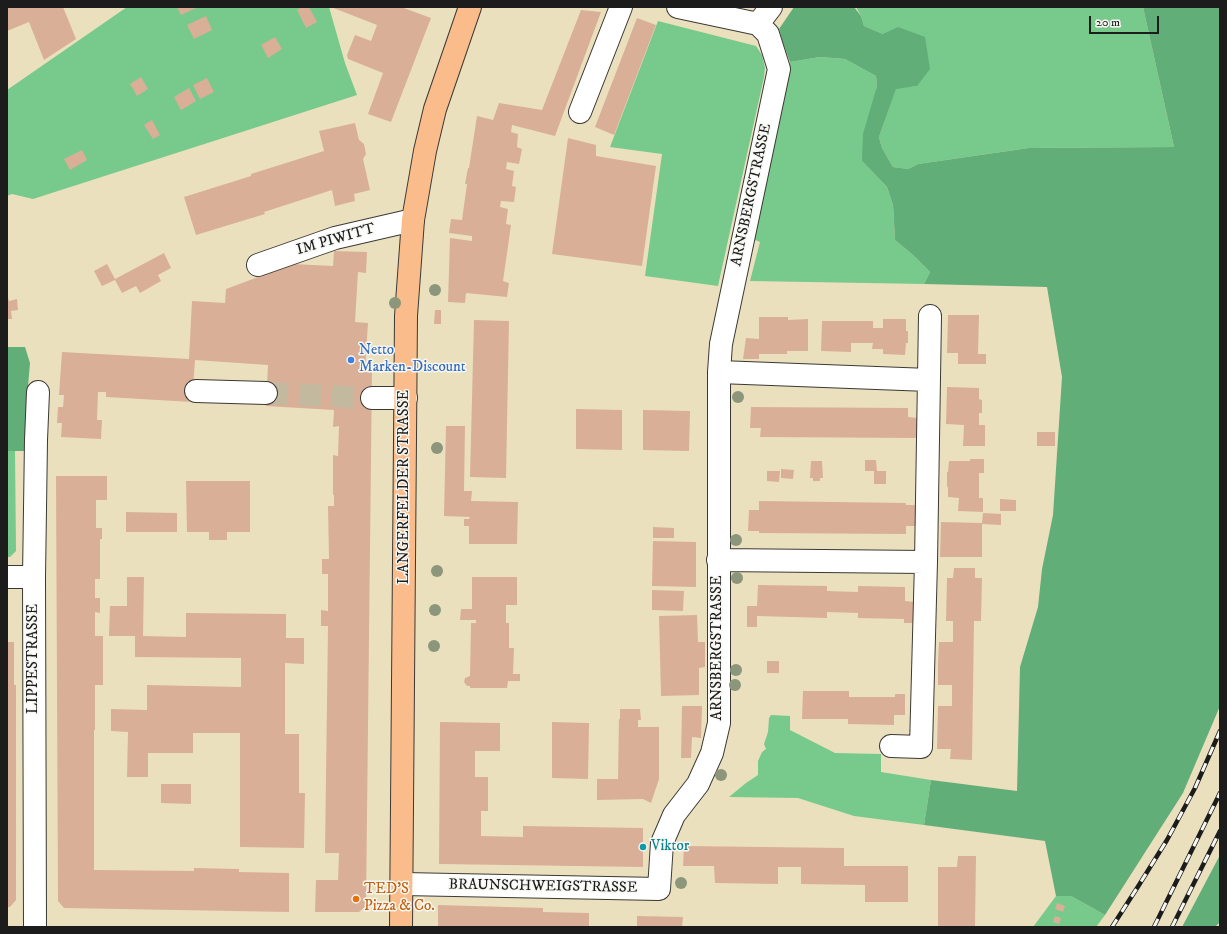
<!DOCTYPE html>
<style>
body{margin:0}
#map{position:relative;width:1227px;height:934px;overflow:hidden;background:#ebe0be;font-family:"IM FELL DW Pica",serif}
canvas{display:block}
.frame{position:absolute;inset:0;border:8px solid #1c1c1c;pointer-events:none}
.scale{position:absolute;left:1089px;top:16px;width:70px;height:18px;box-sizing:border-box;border:2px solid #1c1c1c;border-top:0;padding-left:5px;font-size:12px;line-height:14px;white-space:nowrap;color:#1c1c1c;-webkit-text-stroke:3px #f6f6f2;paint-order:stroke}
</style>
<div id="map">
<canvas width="1227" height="934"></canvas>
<div class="frame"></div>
<div class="scale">20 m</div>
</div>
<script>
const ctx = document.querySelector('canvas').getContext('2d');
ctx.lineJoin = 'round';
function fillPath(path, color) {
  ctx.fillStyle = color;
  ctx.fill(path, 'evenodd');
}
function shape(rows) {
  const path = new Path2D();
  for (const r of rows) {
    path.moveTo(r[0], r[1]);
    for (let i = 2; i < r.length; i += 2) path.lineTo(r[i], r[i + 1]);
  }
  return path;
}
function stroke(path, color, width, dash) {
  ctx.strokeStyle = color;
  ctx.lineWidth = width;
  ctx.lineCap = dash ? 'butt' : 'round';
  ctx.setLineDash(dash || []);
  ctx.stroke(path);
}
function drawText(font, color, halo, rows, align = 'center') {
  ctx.font = font + ' "IM FELL DW Pica",serif';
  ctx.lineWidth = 3;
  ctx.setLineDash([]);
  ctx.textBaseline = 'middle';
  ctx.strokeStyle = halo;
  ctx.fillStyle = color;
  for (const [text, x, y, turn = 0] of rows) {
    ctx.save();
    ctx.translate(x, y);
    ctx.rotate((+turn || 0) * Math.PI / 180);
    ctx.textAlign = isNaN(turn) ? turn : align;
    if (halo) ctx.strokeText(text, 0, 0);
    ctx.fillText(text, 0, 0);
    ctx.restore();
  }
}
fillPath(shape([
 [127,7,329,7,345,63,357,95,33,199,12,194,7,196,7,90],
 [856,7,1143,7,1174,147,1029,148,918,164,908,169,893,167,882,148,879,137,896,88,917,86,883,34,864,26,861,16],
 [658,21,756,46,762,55,765,68,764,77,718,286,645,276,662,154,610,147],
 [820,57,845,59,876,76,877,86,862,161,887,187,893,205,895,240,913,255,930,272,924,284,750,281,760,242,753,239,790,62],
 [7,451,15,451,16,551,10,557,7,557],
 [771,715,790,716,790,730,835,753,881,754,881,772,931,780,924,825,854,816,798,798,729,797,746,783,758,775,758,761,762,752,766,749,764,744,768,732,769,718],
 [1056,896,1071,896,1105,915,1096,927,1033,927]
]), '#77ca8c');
fillPath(shape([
 [794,7,854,7,861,16,864,26,883,34,898,27,925,37,930,69,917,86,896,89,879,137,882,148,893,167,908,169,918,164,1029,148,1174,147,1143,7,1220,7,1220,706,1183,793,1105,915,1071,896,1056,896,1045,841,924,825,931,780,1017,791,1020,667,1038,607,1042,569,1053,515,1062,377,1047,287,924,284,930,272,913,255,895,240,893,205,887,187,862,161,863,134,877,86,876,76,845,59,820,57,790,62,783,43,779,29],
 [7,347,25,347,30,363,27,398,25,451,7,451],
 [1220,855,1220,922,1215,927,1182,927]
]), '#61ae78');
fillPath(shape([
 [7,7,63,7,76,39,44,60,29,22,7,31],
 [177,7,198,7,181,15],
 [302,7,309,7,317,22,306,28,297,10],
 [331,7,401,7,431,18,391,122,368,114,383,73,348,59,347,55,355,35,371,41,377,25],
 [581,10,601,12,555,136,512,125,511,132,518,134,517,147,522,149,519,164,507,162,506,169,514,171,512,186,516,187,514,202,501,201,500,207,508,209,506,224,511,225,503,281,509,283,507,297,466,293,465,303,448,302,450,238,472,241,472,236,449,233,451,219,462,220,467,184,465,184,468,168,469,168,477,116,493,120,499,103,542,110],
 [206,16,212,30,194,39,187,25],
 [637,18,656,25,614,135,595,127],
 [275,37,282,49,268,58,261,45],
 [141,77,148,89,137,96,130,84],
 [207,78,214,92,200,99,193,85],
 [189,88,196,101,181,110,174,97],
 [152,120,160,135,153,139,144,125],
 [355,123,359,140,364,144,366,154,363,159,370,190,354,194,355,201,335,206,332,190,264,212,265,214,196,235,184,197,251,176,251,174,324,151,319,131],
 [568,138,596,145,596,156,656,166,642,266,552,254],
 [82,150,87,160,70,170,64,159],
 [334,251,367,252,366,273,358,272,355,322,368,323,365,369,372,369,366,906,359,912,315,912,316,880,338,880,339,853,325,853,328,626,321,626,321,610,328,611,328,574,322,574,322,559,329,559,328,506,334,506,334,495,333,495,333,455,338,456,339,426,333,427,334,410,266,406,268,365,195,360,192,402,106,397,106,392,98,392,97,420,102,420,101,439,61,437,62,423,57,423,58,407,63,407,64,395,59,395,62,352,189,359,192,301,225,303,226,289,293,264,333,266],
 [164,253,171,268,158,275,161,281,140,293,136,286,122,293,115,280,102,286,94,271,107,264,115,279],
 [8,298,9,301,17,299,18,310,11,311,12,319,7,319,7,299],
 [435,310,441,310,441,324,434,324],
 [948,315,979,315,978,354,986,354,986,364,958,364,958,353,947,353],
 [759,317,788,317,788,320,808,319,808,351,787,351,787,354,759,354,759,359,743,359,746,338,759,339],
 [883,319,906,319,906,331,908,331,908,343,906,343,905,355,883,354,883,349,872,349,873,343,851,343,851,352,821,351,822,321,873,321,873,328,883,328],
 [474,320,509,321,506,478,470,477],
 [947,387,979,388,979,399,982,400,982,413,979,413,979,425,985,425,985,446,963,446,964,425,946,424],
 [751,407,908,408,908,417,918,418,918,438,760,437,761,428,750,428],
 [576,409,622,410,622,450,576,449],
 [643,410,690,411,689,451,643,450],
 [446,426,465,426,464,491,472,491,471,501,518,502,517,544,469,544,469,526,464,526,464,519,469,519,470,517,444,516],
 [1037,432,1055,432,1055,446,1037,446],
 [970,459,984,459,984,473,979,473,979,498,983,498,983,512,958,511,959,498,948,497,948,487,947,487,947,472,948,472,949,461,970,461],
 [865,460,876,460,877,471,886,471,886,484,874,484,874,471,865,471],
 [811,461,822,461,823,478,820,478,820,481,813,481,813,478,810,478],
 [781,469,794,470,793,479,781,478],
 [767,471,780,471,779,482,767,481],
 [56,476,107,476,107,500,96,500,96,528,102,528,102,539,100,539,100,579,95,579,95,598,100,598,100,613,95,612,95,636,103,636,103,685,95,685,95,730,94,730,94,870,194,871,194,868,239,869,239,872,289,873,289,912,64,908,58,901],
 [186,481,250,481,250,532,227,532,227,540,209,540,209,532,187,532],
 [1000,499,1016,500,1016,511,1000,511],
 [759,501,906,503,906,505,917,505,916,526,906,526,906,534,759,533,759,531,748,531,749,510,759,510],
 [126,512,177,513,177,532,126,532],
 [983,513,1001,514,1001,525,982,524,982,557,940,557,941,522,982,523],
 [653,527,674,528,674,538,653,538],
 [653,541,696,542,696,587,652,586],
 [954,568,975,568,975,578,982,578,981,621,974,621,972,760,950,759,951,749,937,749,938,706,952,706,952,685,938,685,938,663,939,642,953,642,953,621,946,621,947,578,953,578],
 [127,577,144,577,143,636,186,637,186,613,286,614,286,638,304,638,304,664,285,663,285,734,299,734,299,793,305,793,304,848,240,847,240,733,193,733,193,753,148,753,148,777,127,777,128,732,111,731,111,709,147,710,147,685,241,687,241,658,135,657,135,636,109,636,110,606,127,606],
 [472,577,517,577,517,605,506,605,506,623,509,623,509,648,514,648,513,674,520,674,520,681,508,681,507,688,470,688,470,686,467,686,464,682,465,678,470,676,471,623,476,623,476,620,460,620,461,609,472,609],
 [758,585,827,586,827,591,858,592,858,586,905,587,905,601,915,602,915,623,904,623,904,619,858,618,858,613,827,612,827,618,757,616,757,627,747,627,747,606,757,606],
 [652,590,684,591,683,611,652,610],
 [697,615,698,642,705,642,705,667,699,668,699,695,661,696,659,616],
 [7,642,14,642,14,685,16,685,16,900,10,907,7,907],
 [767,661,779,661,779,673,767,673],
 [803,691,849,691,849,697,895,697,895,694,905,694,905,715,894,715,894,725,848,724,848,719,802,719],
 [682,706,702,706,701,738,692,737,691,758,681,758],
 [620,709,640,709,641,720,638,720,638,727,659,727,659,779,651,803,643,799,597,800,597,779,618,779,619,719,620,719],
 [440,722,500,723,500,751,475,751,475,777,488,777,488,811,481,811,481,836,523,837,523,826,643,828,643,867,439,864],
 [552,722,589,723,588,779,552,778],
 [161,784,191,784,191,804,161,803],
 [684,846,844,848,844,866,908,866,908,902,865,902,865,885,801,884,801,867,778,867,778,884,715,883,714,866,683,866],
 [958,856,976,856,975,927,938,927,938,867,957,867],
 [1057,903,1065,906,1063,912,1055,909],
 [438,905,543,908,543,912,589,913,589,927,499,927,499,926,482,926,482,927,438,927],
 [637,916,683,917,682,927,637,927],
 [1055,916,1061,918,1059,924,1053,922]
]), '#daaf97');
stroke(shape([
 [266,393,372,398]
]), '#c2b99e', 22, [22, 11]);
const minor = shape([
 [678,7,758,24,771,7],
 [580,112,621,7],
 [258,265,335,238,413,220],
 [719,372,929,380],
 [196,391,266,393],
 [372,398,406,398],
 [718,560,926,562,921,747,891,746],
 [926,562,930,316],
 [7,577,34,577],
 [403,884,659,889,662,843,674,815,698,784,712,753,719,723,719,372,721,344,779,69,768,34,758,24],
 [35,927,34,577,36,440,38,392]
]);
const major = shape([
 [401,927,406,316,413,220,425,151,435,109,470,7]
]);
stroke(minor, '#3b3934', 24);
stroke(major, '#3b3934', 24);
stroke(minor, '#fff', 22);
stroke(major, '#f9bc8a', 22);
const rail = shape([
 [1112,927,1139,885,1167,840,1195,788,1220,731],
 [1154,927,1220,793],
 [1172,927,1220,831]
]);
stroke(rail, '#1c1c1c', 4.5);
stroke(rail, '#f6f6f2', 3, [9]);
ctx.fillStyle = '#8b967a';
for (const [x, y] of [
 [435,290],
 [395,303],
 [738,397],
 [437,448],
 [736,540],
 [437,571],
 [737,578],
 [435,610],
 [434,646],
 [736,670],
 [735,685],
 [721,775],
 [681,883]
]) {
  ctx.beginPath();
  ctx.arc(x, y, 6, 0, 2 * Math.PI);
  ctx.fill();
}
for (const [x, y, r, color] of [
 [351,360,4,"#3f7fe0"],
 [643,847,4,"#0f9aa8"],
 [356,899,4,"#e8710a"]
]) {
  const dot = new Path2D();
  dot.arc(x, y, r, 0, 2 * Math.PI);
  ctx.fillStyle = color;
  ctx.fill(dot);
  stroke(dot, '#f6f6f2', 1.5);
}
drawText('15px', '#1c1c1c', '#f6f6f2', [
 ["ARNSBERGSTRASSE",752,195,-78],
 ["IM PIWITT",336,240,-16],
 ["LANGERFELDER STRASSE",405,487,-90],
 ["ARNSBERGSTRASSE",718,648,-90],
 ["LIPPESTRASSE",34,659,-90],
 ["BRAUNSCHWEIGSTRASSE",543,887,1]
]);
drawText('15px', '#366cbe', '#f6f6f2', [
 ["Netto",359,351],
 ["Marken-Discount",359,368]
], 'left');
drawText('15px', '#0d838f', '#f6f6f2', [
 ["Viktor",651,847]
], 'left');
drawText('15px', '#c56008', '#f6f6f2', [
 ["TED'S",364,890],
 ["Pizza & Co.",364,907]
], 'left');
</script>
